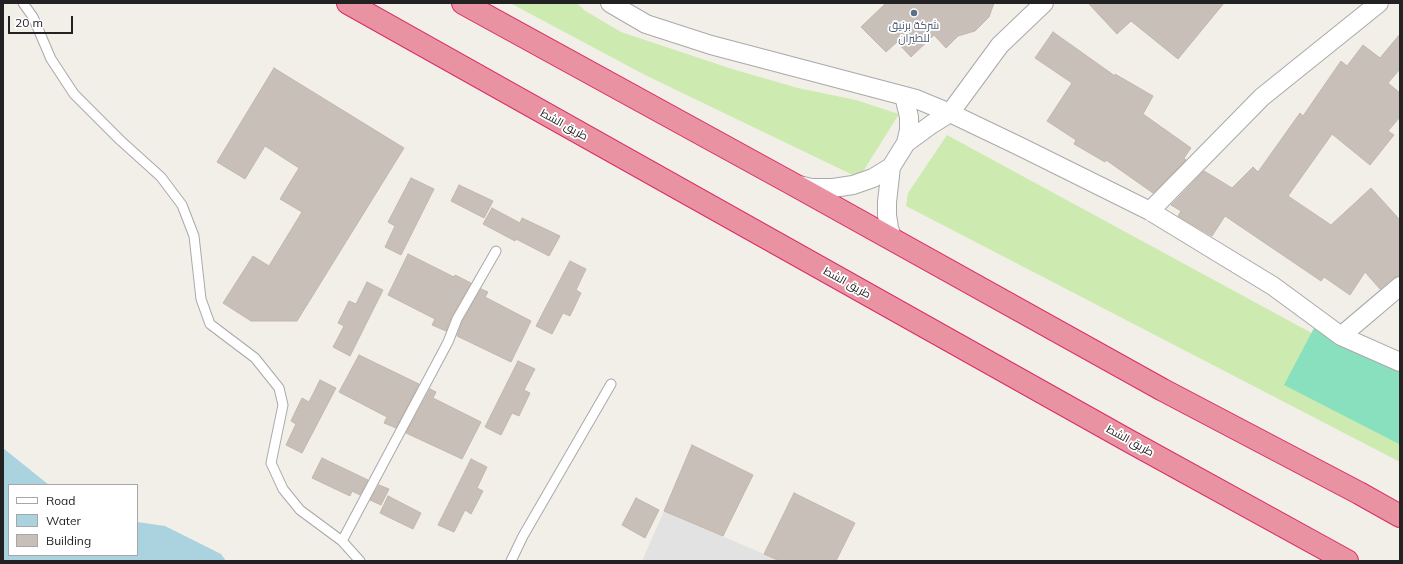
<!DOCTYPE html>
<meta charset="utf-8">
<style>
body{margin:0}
#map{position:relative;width:1403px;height:564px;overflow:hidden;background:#f2efe9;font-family:Mulish,sans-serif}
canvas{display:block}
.frame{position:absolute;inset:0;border:4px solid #222;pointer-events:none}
.legend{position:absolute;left:8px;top:484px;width:130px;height:72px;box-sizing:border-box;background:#fff;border:1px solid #a7a7a7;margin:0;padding:5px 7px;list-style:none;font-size:12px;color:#222}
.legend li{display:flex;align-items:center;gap:8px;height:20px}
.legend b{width:20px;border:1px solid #a7a7a7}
.scale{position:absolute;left:8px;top:16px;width:65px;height:18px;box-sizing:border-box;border:2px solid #222;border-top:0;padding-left:5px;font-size:12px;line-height:14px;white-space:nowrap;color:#222;-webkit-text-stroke:3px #fff;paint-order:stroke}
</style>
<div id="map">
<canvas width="1403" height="564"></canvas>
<div class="frame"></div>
<ul class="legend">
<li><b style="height:5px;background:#fff"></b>Road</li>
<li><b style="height:11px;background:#aad3df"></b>Water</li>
<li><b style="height:11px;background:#c7bfb8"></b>Building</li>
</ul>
<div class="scale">20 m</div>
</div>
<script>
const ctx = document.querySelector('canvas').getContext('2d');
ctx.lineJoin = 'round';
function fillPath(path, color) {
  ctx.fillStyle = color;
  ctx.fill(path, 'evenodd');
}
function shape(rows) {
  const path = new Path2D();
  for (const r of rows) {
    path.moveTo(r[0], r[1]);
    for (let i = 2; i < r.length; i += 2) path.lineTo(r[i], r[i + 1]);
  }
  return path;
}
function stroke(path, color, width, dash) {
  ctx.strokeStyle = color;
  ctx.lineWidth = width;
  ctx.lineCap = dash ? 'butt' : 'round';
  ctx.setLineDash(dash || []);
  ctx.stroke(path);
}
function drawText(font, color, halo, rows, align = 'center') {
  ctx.font = font + ' Mulish,Cairo,sans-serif';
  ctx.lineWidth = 3.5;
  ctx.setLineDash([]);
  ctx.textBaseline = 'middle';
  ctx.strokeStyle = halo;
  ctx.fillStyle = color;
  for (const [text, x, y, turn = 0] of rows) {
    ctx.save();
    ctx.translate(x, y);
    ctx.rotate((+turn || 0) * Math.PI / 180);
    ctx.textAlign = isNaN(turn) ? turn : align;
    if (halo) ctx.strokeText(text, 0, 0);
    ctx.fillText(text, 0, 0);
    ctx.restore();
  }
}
fillPath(shape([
 [510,3,577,3,584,10,621,32,732,69,798,88,856,100,899,114,859,178,645,75],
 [947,135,1400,381,1400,462,906,206,908,193]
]), '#cdebb0');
fillPath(shape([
 [1314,328,1400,373,1400,442,1399,444,1284,385]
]), '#88e0be');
fillPath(shape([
 [664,511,780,561,642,561]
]), '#e2e2e2');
fillPath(shape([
 [3,448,49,485,9,485,9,555,137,555,137,522,165,526,221,554,226,561,3,561]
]), '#aad3df');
const building = shape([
 [886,3,994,3,989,17,975,31,958,36,946,48,934,35,911,57,897,42,886,52,861,27,886,3],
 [1088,3,1224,3,1178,59,1131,21,1117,34,1088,3],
 [1053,32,1115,76,1115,74,1153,96,1143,114,1191,148,1184,158,1186,160,1153,193,1106,160,1105,162,1074,144,1076,140,1047,121,1072,83,1035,58,1053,32],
 [1400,34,1400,69,1388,83,1400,93,1400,117,1388,131,1394,135,1370,165,1332,134,1288,196,1331,225,1371,188,1400,220,1400,276,1393,278,1380,289,1365,272,1350,295,1324,277,1321,281,1225,216,1212,236,1178,216,1181,211,1171,205,1204,171,1232,188,1253,167,1258,172,1300,113,1303,116,1341,61,1347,66,1363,45,1380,58,1400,34],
 [274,68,404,148,297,321,251,321,223,303,253,256,269,266,302,212,280,199,299,168,265,146,245,179,217,162,274,68],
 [411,178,434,189,401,255,385,247,395,226,388,222,411,178],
 [459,185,493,201,484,218,451,201,459,185],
 [492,208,520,223,522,218,560,236,549,256,516,239,515,241,483,224,492,208],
 [408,254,454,277,455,275,471,283,452,316,446,331,432,325,435,319,388,295,408,254],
 [570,261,586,269,576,290,581,293,570,316,563,313,552,334,536,326,570,261],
 [367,282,383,290,350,356,333,347,344,326,338,323,349,301,356,304,367,282],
 [481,289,488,292,485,297,531,321,511,362,457,336,462,322,481,289],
 [359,355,419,384,396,428,384,423,387,417,339,392,359,355],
 [518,361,535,369,524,390,530,393,519,416,512,413,501,435,485,427,518,361],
 [320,380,336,388,302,453,286,445,296,424,291,421,302,398,309,402,320,380],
 [430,389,436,392,433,398,481,422,462,459,406,433,430,389],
 [692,445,753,475,723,536,664,511,692,445],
 [322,458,368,480,360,495,352,491,350,496,312,478,322,458],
 [471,459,487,467,477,488,483,491,471,514,465,510,454,532,438,525,471,459],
 [379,485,389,489,381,505,370,500,379,485],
 [794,493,855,523,836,561,780,561,764,554,794,493],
 [388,496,421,513,413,529,380,513,388,496],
 [636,498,659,510,645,538,622,525,636,498]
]);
fillPath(building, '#c7bfb8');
stroke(building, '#c4b6ab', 1);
const lane = shape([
 [23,3,33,17,51,59,74,94,120,140,161,177,182,205,194,236,201,299,210,324,255,358,279,388,283,405,271,463,283,489,300,510,342,541,360,561],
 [342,541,448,342,457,319,496,251],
 [511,561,523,536,611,384]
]);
const street = shape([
 [610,3,646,24,711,45,916,99,950,113,1021,147,1150,211,1273,286,1341,336,1400,362],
 [904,96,909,117,909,130,906,143],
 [799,185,811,188,833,188,853,185,873,178,891,167],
 [1150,211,1262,97,1379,3],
 [893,240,889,228,887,215,887,202,891,167,906,143,932,124,950,113,1000,45,1044,3],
 [1341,336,1400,286]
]);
const highway = shape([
 [348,3,1129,441,1347,561],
 [463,3,791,183,1163,390,1359,493,1400,516]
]);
stroke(lane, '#a9a9a9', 11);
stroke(street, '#a9a9a9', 20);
stroke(highway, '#dc2a67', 24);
stroke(lane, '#fff', 9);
stroke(street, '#fff', 18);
stroke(highway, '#e892a2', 22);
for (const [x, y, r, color] of [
 [914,13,4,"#5c6f8a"]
]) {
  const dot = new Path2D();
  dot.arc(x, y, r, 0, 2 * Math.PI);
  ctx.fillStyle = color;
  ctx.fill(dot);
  stroke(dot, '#fff', 1.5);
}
drawText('11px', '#4e5e75', '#fff', [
 ["شركة برنيق",914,26],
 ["للطيران",914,39]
]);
drawText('11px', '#222', '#fff', [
 ["طريق الشط",564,125,29],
 ["طريق الشط",847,283,29],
 ["طريق الشط",1130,441,29]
]);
</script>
